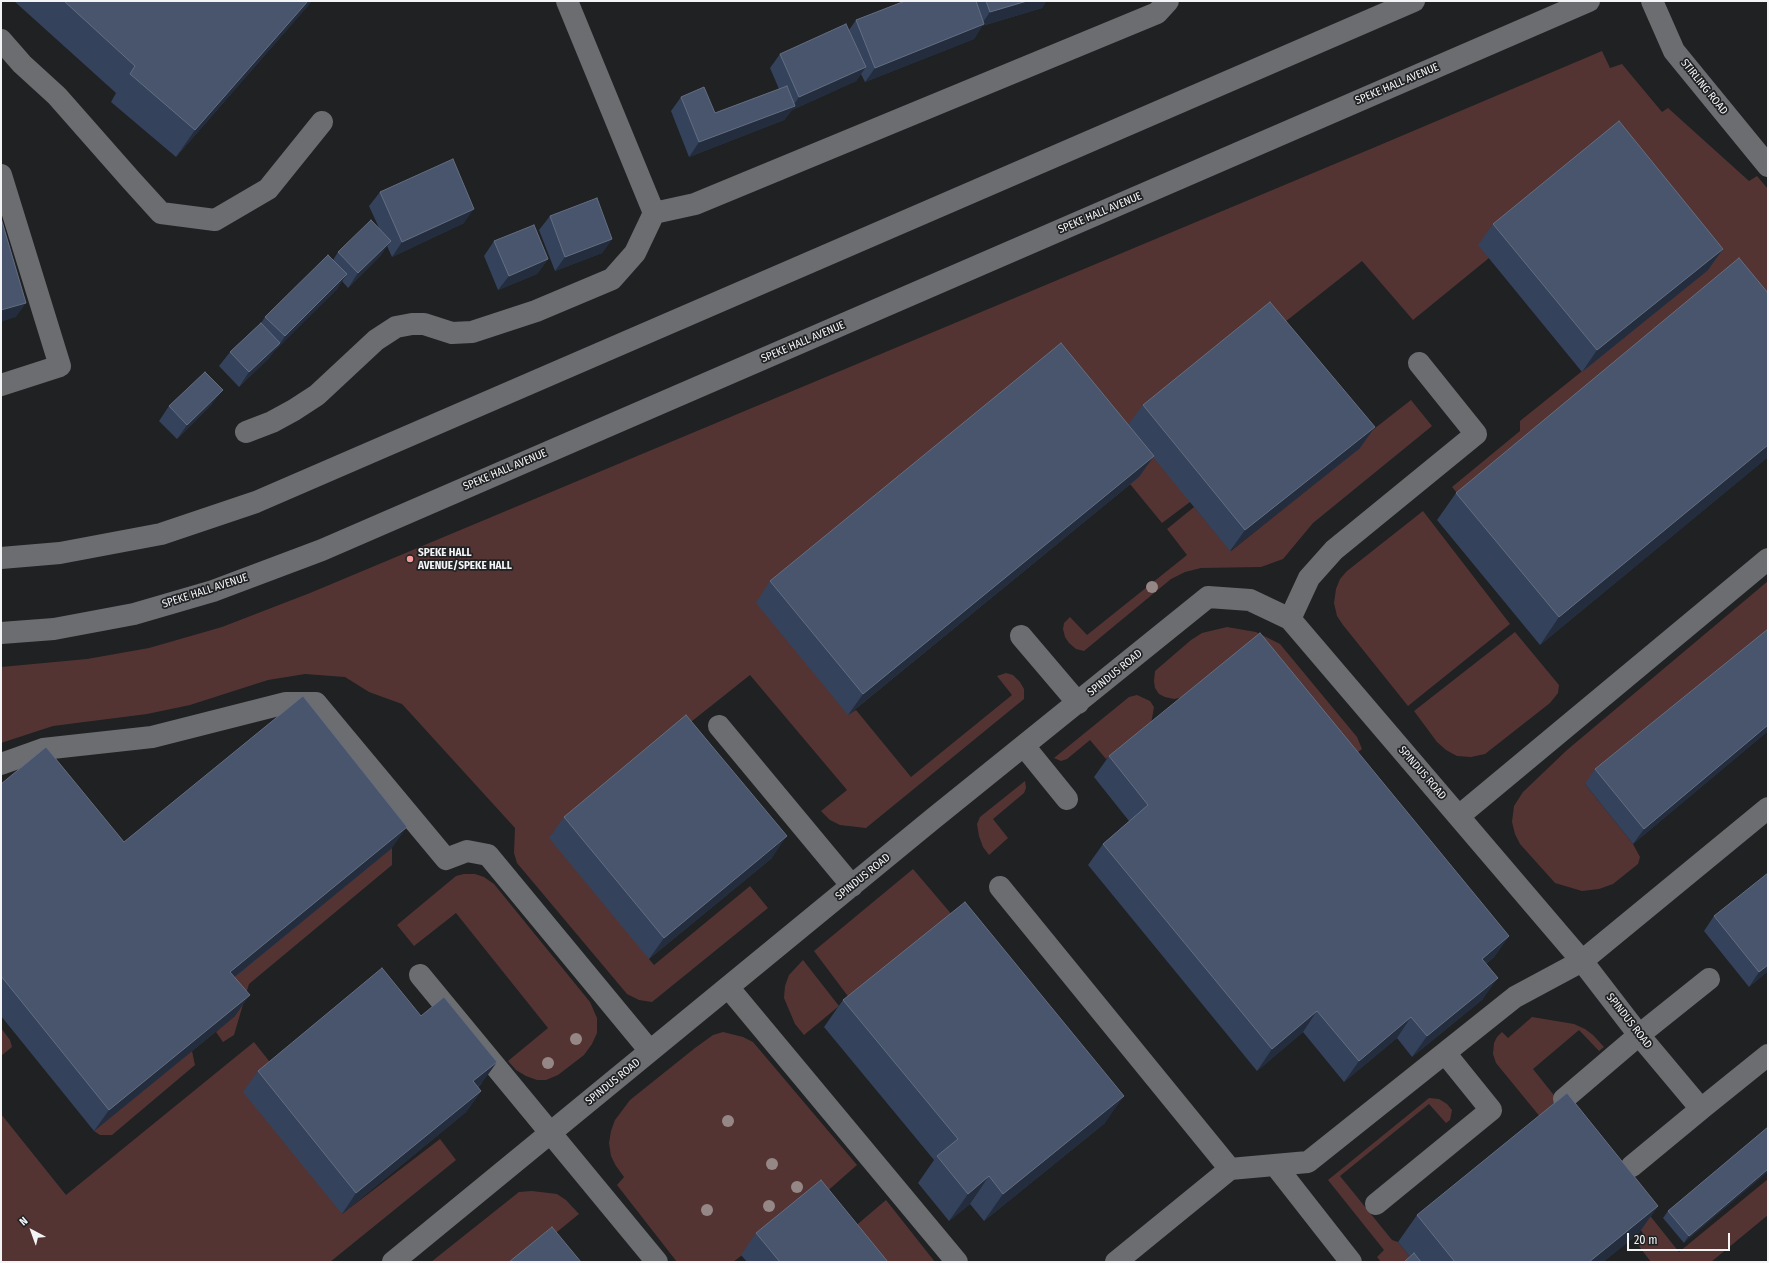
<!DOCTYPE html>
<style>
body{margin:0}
#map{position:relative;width:1769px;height:1263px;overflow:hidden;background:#1f2123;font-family:"Fira Sans Condensed",sans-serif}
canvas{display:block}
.frame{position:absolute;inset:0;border:2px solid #f3f4f6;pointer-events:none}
.north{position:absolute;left:12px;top:1211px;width:40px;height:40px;-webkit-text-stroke:3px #1f2123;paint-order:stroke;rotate:319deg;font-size:11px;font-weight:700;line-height:16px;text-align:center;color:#f3f4f6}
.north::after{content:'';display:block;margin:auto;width:14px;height:18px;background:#f3f4f6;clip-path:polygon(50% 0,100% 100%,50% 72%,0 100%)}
.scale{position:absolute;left:1627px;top:1233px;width:103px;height:18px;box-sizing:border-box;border:2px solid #f3f4f6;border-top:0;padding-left:5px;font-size:12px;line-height:14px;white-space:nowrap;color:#f3f4f6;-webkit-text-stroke:3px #1f2123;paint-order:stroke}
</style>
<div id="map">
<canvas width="1769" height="1263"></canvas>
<div class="frame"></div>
<div class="north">N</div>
<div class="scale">20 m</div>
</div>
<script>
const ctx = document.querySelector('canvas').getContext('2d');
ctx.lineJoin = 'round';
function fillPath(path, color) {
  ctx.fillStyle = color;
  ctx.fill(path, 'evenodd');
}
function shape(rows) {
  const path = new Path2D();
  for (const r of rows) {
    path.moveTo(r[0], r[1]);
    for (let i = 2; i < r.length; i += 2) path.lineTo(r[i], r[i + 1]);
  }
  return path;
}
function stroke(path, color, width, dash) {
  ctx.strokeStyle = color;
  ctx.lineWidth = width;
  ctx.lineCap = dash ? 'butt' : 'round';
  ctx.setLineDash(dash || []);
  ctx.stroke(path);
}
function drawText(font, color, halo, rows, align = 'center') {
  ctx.font = font + ' "Fira Sans Condensed",sans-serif';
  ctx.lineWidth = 3.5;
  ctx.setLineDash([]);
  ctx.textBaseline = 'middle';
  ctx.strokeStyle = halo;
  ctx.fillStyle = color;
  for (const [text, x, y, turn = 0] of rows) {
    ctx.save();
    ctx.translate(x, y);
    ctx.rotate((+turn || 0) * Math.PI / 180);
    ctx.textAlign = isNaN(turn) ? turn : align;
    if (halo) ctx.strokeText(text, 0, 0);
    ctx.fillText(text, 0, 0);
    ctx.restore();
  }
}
fillPath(shape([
 [1602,51,1610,68,1622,64,1662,112,1668,108,1749,181,1757,176,1768,189,1768,334,1462,499,1452,487,1520,431,1520,421,1708,270,1479,245,1489,258,1413,320,1362,261,1266,337,1190,502,1162,523,1130,484,848,715,856,710,911,777,1012,695,997,676,1006,673,1013,675,1020,682,1024,689,1024,699,866,828,840,825,830,820,821,811,847,790,750,675,672,737,649,959,654,965,750,886,768,908,652,1002,639,1000,627,994,517,863,514,853,515,828,402,704,369,692,345,677,305,674,268,680,190,705,147,714,53,726,1,743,1,667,87,659,149,648,222,627,310,593,1380,145],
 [1411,400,1432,426,1313,523,1283,559,1261,567,1201,568,1185,572,1171,579,1084,651,1076,649,1069,643,1065,637,1063,629,1064,623,1070,617,1087,635,1187,555,1167,529,1194,507,1231,551,1360,448,1356,443],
 [1423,511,1510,624,1408,706,1343,625,1337,616,1334,603,1336,589,1340,579,1347,571],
 [1768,581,1768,635,1585,784,1633,844,1640,857,1638,864,1613,884,1599,889,1582,891,1555,883,1520,844,1515,834,1512,822,1514,806,1523,792,1567,750],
 [1227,627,1256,632,1280,644,1357,737,1362,749,1354,755,1184,697,1174,699,1165,697,1159,694,1155,688,1154,681,1155,671,1191,640,1202,633],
 [1515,632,1559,685,1558,693,1550,703,1485,754,1471,757,1457,756,1446,750,1437,742,1414,711],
 [1137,695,1150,701,1154,707,1151,724,1106,759,1090,740,1067,759,1061,761,1054,758,1129,697],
 [1025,781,1026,788,1024,793,993,819,1008,838,989,855,983,847,979,836,977,824,980,817],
 [392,848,392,865,249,984,234,1035,223,1042,216,1032,235,1016,215,993],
 [913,869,953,916,850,999,814,951],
 [464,874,475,874,484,877,494,884,590,1002,597,1018,597,1033,592,1044,584,1055,558,1075,546,1080,537,1080,526,1076,516,1070,508,1061,548,1028,456,913,414,946,397,925,456,876],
 [803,960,839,1006,804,1035,795,1024,784,998,785,986,789,975],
 [1532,1017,1574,1024,1585,1029,1593,1035,1604,1047,1599,1051,1579,1030,1533,1069,1679,1252,1768,1179,1768,1215,1711,1262,1651,1262,1635,1241,1643,1233,1546,1114,1541,1118,1496,1063,1493,1054,1494,1043,1497,1037,1502,1032,1508,1038],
 [1,1028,10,1040,12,1047,1,1056],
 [723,1032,743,1037,753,1042,857,1165,824,1194,733,1262,677,1262,617,1185,624,1177,616,1166,611,1156,609,1143,611,1131,615,1120,630,1100,695,1048,713,1035],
 [254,1042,273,1066,342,1214,440,1139,456,1160,330,1262,1,1262,1,1114,66,1195],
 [192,1051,195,1065,112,1135,100,1135,94,1131],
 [1429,1098,1439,1099,1447,1104,1452,1110,1450,1120,1446,1123,1429,1104,1340,1176,1392,1240,1398,1242,1414,1262,1381,1262,1377,1257,1384,1250,1328,1180],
 [532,1191,557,1194,566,1200,579,1214,520,1262,431,1262,519,1192],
 [886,1200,935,1262,856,1262,853,1228]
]), '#543433');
stroke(shape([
 [1652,1,1674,51,1768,166],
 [1,40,22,64,57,96,131,180,161,213,215,220,268,189,322,122],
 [1,175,60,366,1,385],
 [654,213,695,204,1157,13,1168,1],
 [246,432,272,422,294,410,317,395,376,340,396,327,412,324,424,324,452,333,472,332,536,311,612,279,635,253,654,213,567,1],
 [1,558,60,553,161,534,256,502,1414,1],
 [1290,619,1309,578,1334,550,1476,434,1419,363],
 [1,633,54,629,134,614,213,591,322,550,1589,1],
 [1021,636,1078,703],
 [719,726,852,886],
 [1024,746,1067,799],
 [1,764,43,749,152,737,286,703,316,703,446,859,467,851,488,855,650,1051],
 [1459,816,1768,559],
 [1000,887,1230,1169,1116,1262],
 [420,975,657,1262],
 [728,987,957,1262],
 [1564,1099,1639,1035,1709,979],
 [1275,1165,1351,1262],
 [1632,1166,1701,1109],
 [1230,1169,1308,1162,1515,997,1582,961,1768,808],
 [1376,1204,1491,1110,1445,1053],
 [393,1262,934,818,1208,597,1250,600,1290,619,1582,961,1639,1035,1701,1109,1768,1055]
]), '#6b6d70', 22);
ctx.fillStyle = '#968787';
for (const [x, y] of [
 [1152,587],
 [576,1039],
 [548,1063],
 [728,1121],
 [772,1164],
 [797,1187],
 [769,1206],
 [707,1210]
]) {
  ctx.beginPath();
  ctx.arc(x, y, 6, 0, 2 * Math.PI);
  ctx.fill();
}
fillPath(shape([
 [14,1,312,1,176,157,111,102,116,93],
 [905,1,1046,1,1042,8,982,26,974,39,865,82,861,74,856,81,792,110,784,120,689,157,671,111,681,97,715,113,779,89,770,68,780,54,849,30,856,20],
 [380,192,464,223,392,257,387,246,381,255,348,288,342,281,337,289,274,351,269,358,239,387,219,366,230,352,261,323,265,317,333,260,338,252,379,228,369,206],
 [550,216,612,239,602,253,555,271,539,230],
 [1493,224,1723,249,1708,270,1582,372,1478,245],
 [494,241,548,259,537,274,498,290,484,256],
 [212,404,177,439,159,421,169,406],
 [1143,405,1360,448,1230,551,1153,457,1139,477,848,715,756,603,770,581,1128,425],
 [1768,457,1540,645,1437,520,1456,493],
 [1768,731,1633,844,1585,784,1595,769],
 [1109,756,1509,936,1494,957,1486,964,1483,999,1412,1057,1397,1038,1344,1082,1303,1032,1257,1071,1088,865,1103,844,1129,821,1094,777],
 [1,784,124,842,392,848,235,977,235,1016,94,1131,1,1016],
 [564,817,772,858,649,959,549,838],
 [1714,916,1768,971,1749,987,1704,931],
 [843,1000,1105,1123,984,1221,970,1204,949,1221,918,1183,934,1160,824,1027],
 [258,1071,482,1083,478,1087,481,1091,466,1112,342,1214,243,1092],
 [1768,1127,1684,1243,1663,1218,1668,1211],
 [1658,1206,1639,1233,1603,1262,1404,1262,1410,1257,1398,1242,1417,1215],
 [756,1233,888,1262,747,1262,741,1255]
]), '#34425c');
fillPath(shape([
 [308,1,312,1,176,157,195,130],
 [1027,1,1046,1,1042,8,982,26,974,39,865,82,875,68,981,25,990,12],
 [866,67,856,81,792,110,784,120,689,157,699,142,792,107,799,97],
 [474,209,464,223,392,257,402,242],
 [612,239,602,253,555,271,565,257],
 [391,241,381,255,348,288,358,273],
 [1723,249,1708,270,1582,372,1597,350],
 [548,259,537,274,498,290,509,276],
 [347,274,337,289,275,351,285,336],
 [26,303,16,317,1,322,1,310],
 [280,343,269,358,239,387,249,372],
 [223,390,212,404,177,439,187,425],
 [1375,427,1360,448,1230,551,1245,530],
 [1768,445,1768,457,1540,645,1559,617],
 [1154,456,1139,477,848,715,863,694],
 [1768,725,1768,731,1633,844,1644,829],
 [407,827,392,848,215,993,230,972],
 [787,836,772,858,649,959,664,938],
 [1509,936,1494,957,1467,980,1482,959],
 [1768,965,1768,971,1749,987,1759,972],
 [1498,978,1483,999,1412,1057,1427,1036],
 [250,995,235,1016,94,1131,109,1110],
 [1317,1011,1303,1032,1257,1071,1272,1049],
 [1411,1017,1397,1038,1344,1082,1359,1061],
 [497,1062,482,1083,458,1102,473,1081],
 [481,1091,466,1112,342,1214,356,1193],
 [1124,1096,1105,1123,984,1221,1003,1194],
 [1768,1169,1768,1172,1684,1243,1689,1236],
 [989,1176,970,1204,949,1221,968,1194],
 [1658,1206,1639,1233,1603,1262,1589,1262]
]), '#232d3e');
const building = shape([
 [64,1,308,1,195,130,130,74,135,66,64,1],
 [905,1,976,1,984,24,875,68,856,20,905,1],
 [986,1,1027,1,990,12,986,1],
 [846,24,866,67,799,97,780,54,846,24],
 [787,86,795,106,699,142,681,97,704,87,715,113,787,86],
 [1619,121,1723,249,1597,350,1493,224,1619,121],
 [453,159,474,209,402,242,380,192,453,159],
 [597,198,612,239,565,257,550,216,597,198],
 [1,218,26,303,1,310,1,218],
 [371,220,391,241,358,273,338,252,371,220],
 [534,225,548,259,509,276,494,241,534,225],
 [328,255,347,274,285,336,265,317,328,255],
 [1739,258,1768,293,1768,445,1559,617,1456,493,1739,258],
 [1270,302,1375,427,1245,530,1143,405,1270,302],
 [261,323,280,343,249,372,230,352,261,323],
 [1061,343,1154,456,863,694,770,581,1061,343],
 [205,372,223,390,187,425,169,406,205,372],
 [1768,629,1768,725,1644,829,1595,769,1768,629],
 [1260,633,1509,936,1482,959,1498,978,1427,1036,1411,1017,1359,1061,1317,1011,1272,1049,1103,844,1148,805,1109,756,1260,633],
 [303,696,407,827,230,972,250,995,109,1110,1,976,1,784,46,747,124,842,303,696],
 [686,715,787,836,664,938,564,817,686,715],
 [1768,873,1768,965,1759,972,1714,916,1768,873],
 [965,902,1124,1096,1003,1194,989,1176,968,1194,937,1156,958,1139,843,1000,965,902],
 [382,968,421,1016,444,997,497,1062,473,1081,481,1091,356,1193,258,1071,382,968],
 [1567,1093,1658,1206,1589,1262,1455,1262,1417,1215,1567,1093],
 [1768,1127,1768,1169,1689,1236,1668,1211,1768,1127],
 [821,1180,888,1262,780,1262,756,1233,821,1180],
 [552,1227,581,1262,509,1262,552,1227],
 [1414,1253,1421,1262,1404,1262,1414,1253]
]);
fillPath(building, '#49556c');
stroke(building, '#646e82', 1);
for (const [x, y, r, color] of [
 [410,559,4,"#f59b99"]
]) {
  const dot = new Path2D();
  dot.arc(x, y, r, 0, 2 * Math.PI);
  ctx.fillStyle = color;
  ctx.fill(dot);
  stroke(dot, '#1f2123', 1.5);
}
drawText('11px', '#f3f4f6', '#1f2123', [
 ["SPEKE HALL AVENUE",1397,84,-23],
 ["STIRLING ROAD",1704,87,51],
 ["SPEKE HALL AVENUE",1100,213,-23],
 ["SPEKE HALL AVENUE",803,342,-23],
 ["SPEKE HALL AVENUE",505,470,-23],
 ["SPEKE HALL AVENUE",205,591,-18],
 ["SPINDUS ROAD",1115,673,-39],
 ["SPINDUS ROAD",1422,773,49],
 ["SPINDUS ROAD",863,877,-39],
 ["SPINDUS ROAD",1629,1021,52],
 ["SPINDUS ROAD",613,1082,-39]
]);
drawText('bold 11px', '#f3f4f6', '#1f2123', [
 ["SPEKE HALL",418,553],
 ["AVENUE/SPEKE HALL",418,566]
], 'left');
</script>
